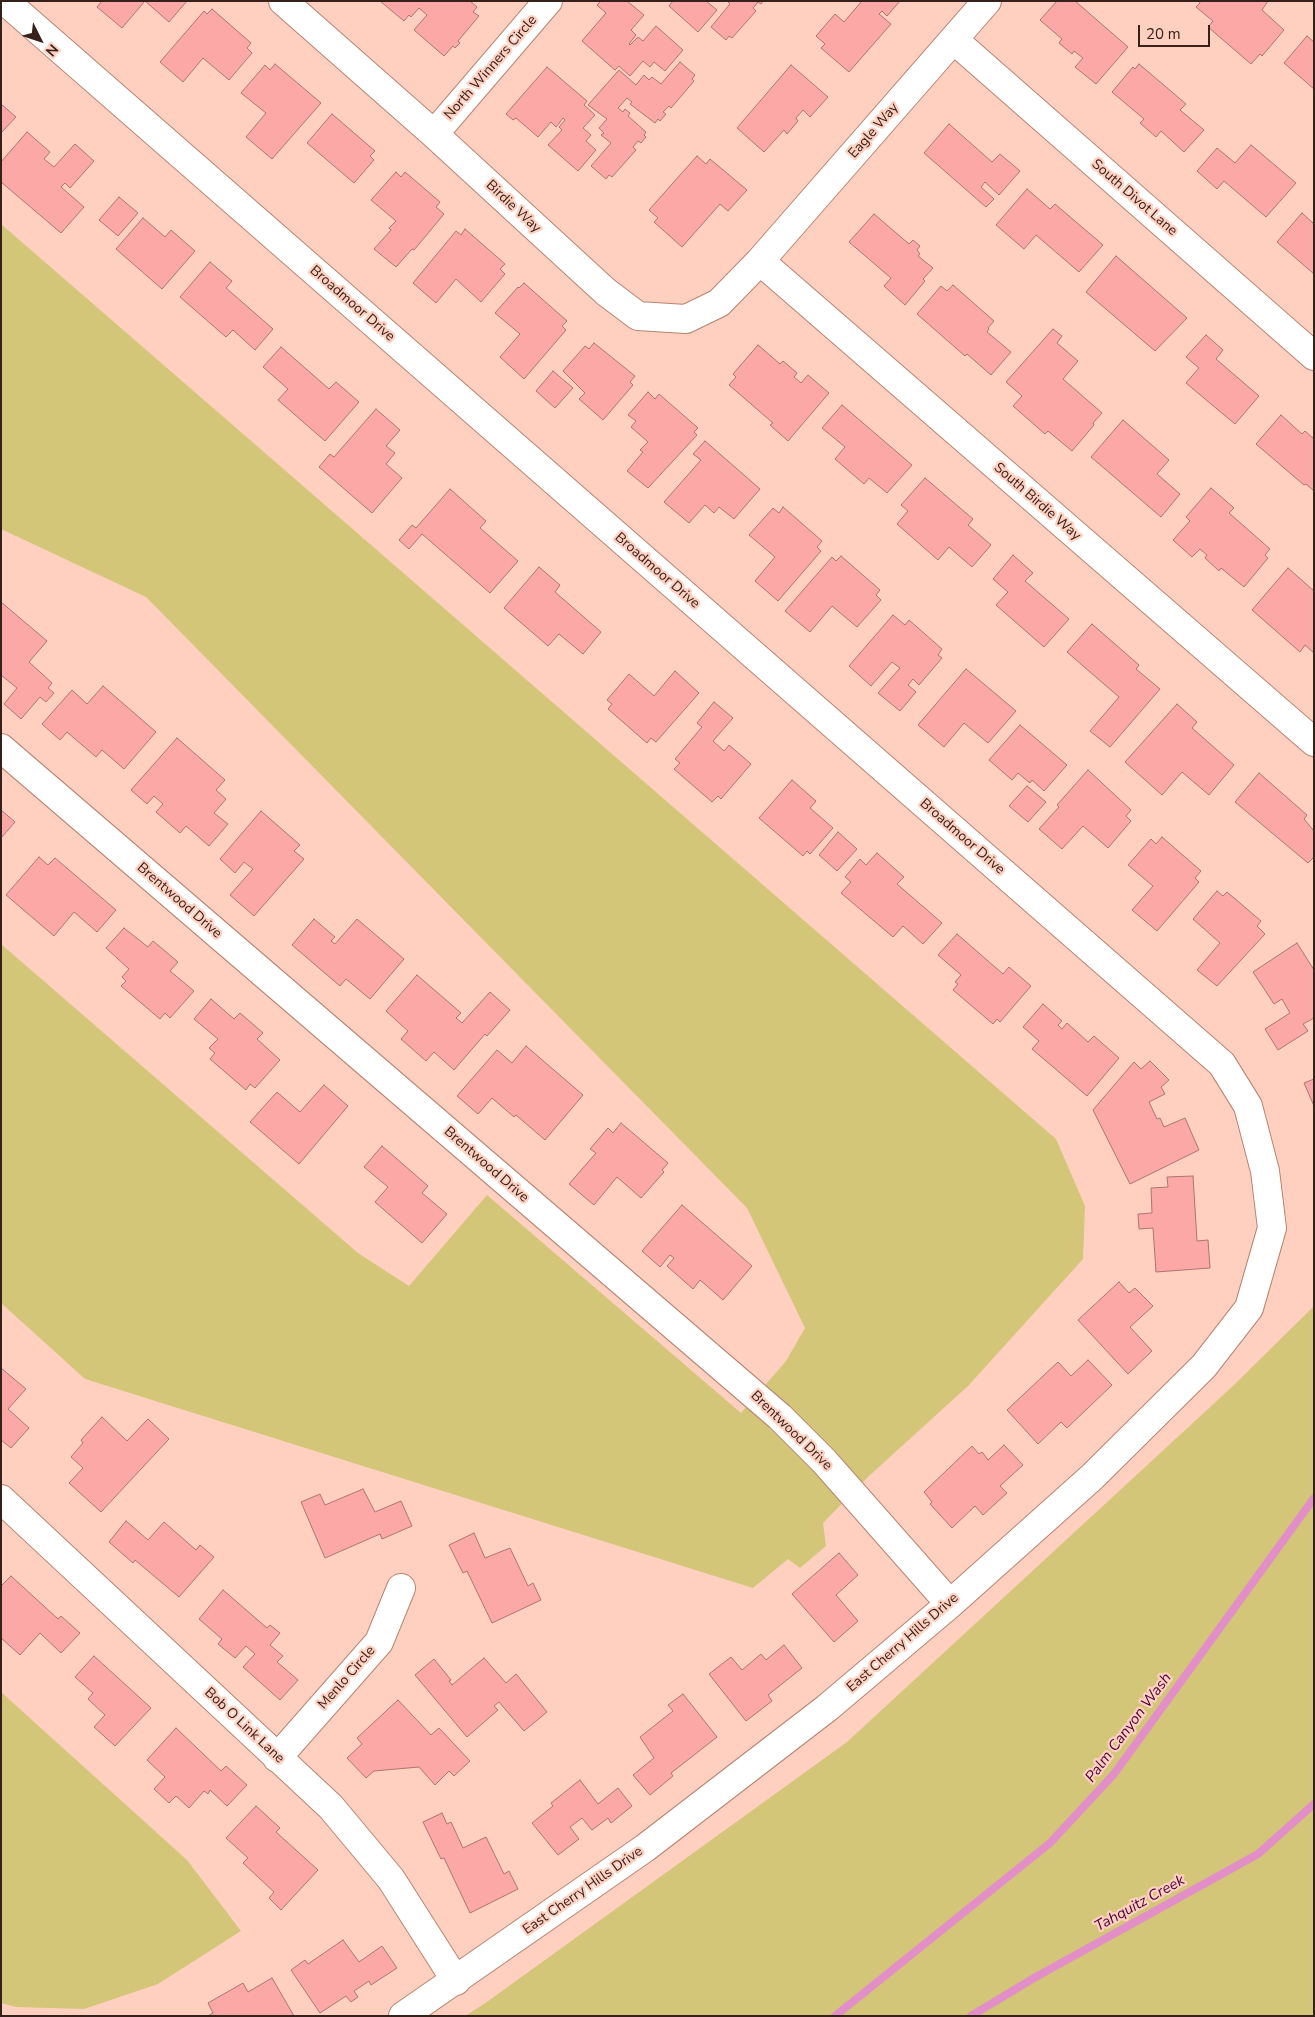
<!DOCTYPE html>
<style>
body{margin:0}
#map{position:relative;width:1315px;height:2017px;overflow:hidden;background:#ffd0c0;font-family:"Nunito Sans",sans-serif}
canvas{display:block}
.frame{position:absolute;inset:0;border:2px solid #36211a;pointer-events:none}
.north{position:absolute;left:15px;top:15px;width:50px;height:50px;-webkit-text-stroke:4px #ffd0c0;paint-order:stroke;rotate:131deg;font-size:14px;font-weight:700;line-height:20px;text-align:center;color:#36211a}
.north::after{content:'';display:block;margin:auto;width:18px;height:22px;background:#36211a;clip-path:polygon(50% 0,100% 100%,50% 72%,0 100%)}
.scale{position:absolute;left:1138px;top:25px;width:72px;height:22px;box-sizing:border-box;border:2px solid #36211a;border-top:0;padding-left:6px;font-size:15px;line-height:18px;white-space:nowrap;color:#36211a;-webkit-text-stroke:4px #ffd0c0;paint-order:stroke}
</style>
<div id="map">
<canvas width="1315" height="2017"></canvas>
<div class="frame"></div>
<div class="north">N</div>
<div class="scale">20 m</div>
</div>
<script>
const ctx = document.querySelector('canvas').getContext('2d');
ctx.lineJoin = 'round';
function fillPath(path, color) {
  ctx.fillStyle = color;
  ctx.fill(path, 'evenodd');
}
function shape(rows) {
  const path = new Path2D();
  for (const r of rows) {
    path.moveTo(r[0], r[1]);
    for (let i = 2; i < r.length; i += 2) path.lineTo(r[i], r[i + 1]);
  }
  return path;
}
function stroke(path, color, width, dash) {
  ctx.strokeStyle = color;
  ctx.lineWidth = width;
  ctx.lineCap = dash ? 'butt' : 'round';
  ctx.setLineDash(dash || []);
  ctx.stroke(path);
}
function drawText(font, color, halo, rows, align = 'center') {
  ctx.font = font + ' "Nunito Sans",sans-serif';
  ctx.lineWidth = 4.5;
  ctx.setLineDash([]);
  ctx.textBaseline = 'middle';
  ctx.strokeStyle = halo;
  ctx.fillStyle = color;
  for (const [text, x, y, turn = 0] of rows) {
    ctx.save();
    ctx.translate(x, y);
    ctx.rotate((+turn || 0) * Math.PI / 180);
    ctx.textAlign = isNaN(turn) ? turn : align;
    if (halo) ctx.strokeText(text, 0, 0);
    ctx.fillText(text, 0, 0);
    ctx.restore();
  }
}
fillPath(shape([
 [1,224,1056,1139,1085,1206,1083,1259,968,1386,869,1476,823,1523,826,1546,800,1568,788,1559,753,1588,85,1379,1,1303,1,944,358,1253,409,1286,487,1195,741,1413,786,1361,805,1328,747,1208,146,597,1,529],
 [1314,1306,1314,2016,465,2016,484,2004,847,1742,1234,1385],
 [1,1692,187,1860,241,1931,158,1984,84,2009,16,2007,1,2003]
]), '#d3c678');
stroke(shape([
 [835,2016,1050,1843,1114,1774,1314,1498],
 [971,2016,1034,1978,1258,1854,1314,1804]
]), '#e38fc7', 8);
const building = shape([
 [102,1,145,1,122,28,97,7,102,1],
 [145,1,187,1,169,22,145,1],
 [380,1,470,1,477,7,473,12,479,16,458,41,460,43,455,48,453,46,444,56,414,30,427,15,419,8,411,17,409,15,404,21,380,1],
 [601,1,627,1,644,15,631,30,636,35,629,44,630,45,638,37,643,41,656,26,683,50,665,71,654,62,650,67,643,61,630,76,619,66,615,70,582,41,606,13,597,5,601,1],
 [673,1,706,1,717,10,698,32,669,6,673,1],
 [727,1,763,1,761,4,758,2,753,8,756,11,732,38,729,36,726,40,711,27,730,4,727,1],
 [862,1,900,1,887,16,882,11,879,14,891,24,849,72,821,48,825,44,816,36,835,14,844,22,862,1],
 [1057,1,1075,1,1128,47,1096,84,1075,67,1083,58,1074,51,1072,54,1059,43,1062,39,1040,20,1057,1],
 [1199,1,1268,1,1262,10,1284,30,1262,56,1260,54,1251,64,1208,27,1213,21,1196,7,1200,3,1199,1],
 [212,9,251,43,247,48,252,53,229,80,203,58,183,82,160,62,204,11,207,14,212,9],
 [1307,36,1314,42,1314,89,1284,63,1307,36],
 [680,62,695,75,692,79,694,81,671,108,669,106,663,112,666,114,660,121,658,119,655,123,630,104,632,102,627,98,618,108,623,112,625,109,630,113,628,116,646,132,644,135,646,137,641,143,638,141,633,147,636,150,612,177,609,175,606,179,591,166,611,143,601,135,604,133,599,128,607,119,588,105,619,70,636,85,644,75,649,80,652,77,661,84,680,62],
 [275,64,321,103,272,159,246,137,266,113,241,93,265,65,270,70,275,64],
 [1139,64,1186,104,1180,110,1204,130,1184,152,1161,131,1156,137,1140,123,1144,119,1112,92,1133,67,1135,69,1139,64],
 [791,65,828,97,810,117,803,110,796,118,798,121,787,134,784,130,764,152,737,128,791,65],
 [547,67,587,101,584,105,595,115,583,128,591,135,586,141,596,150,578,171,548,145,562,130,559,127,565,120,563,118,556,127,551,122,538,137,516,118,513,120,506,114,547,67],
 [1,104,16,117,1,133,1,104],
 [332,114,375,151,370,156,374,160,354,183,307,143,332,114],
 [949,124,992,162,1000,154,1020,171,999,195,985,182,981,187,994,199,986,207,924,153,949,124],
 [27,132,50,152,44,159,54,167,75,144,94,161,70,188,65,183,61,187,84,207,61,233,1,182,1,162,27,132],
 [1251,145,1296,183,1266,217,1224,181,1217,189,1197,171,1217,148,1235,163,1251,145],
 [697,156,706,164,710,159,747,190,728,211,720,204,682,247,654,222,658,218,649,210,697,156],
 [396,172,401,177,405,172,440,202,436,207,444,214,414,250,412,249,396,267,374,249,391,230,389,228,396,221,371,200,396,172],
 [1027,189,1050,209,1055,204,1103,245,1079,272,1036,235,1024,249,996,225,1027,189],
 [119,197,138,213,118,236,99,220,119,197],
 [1302,213,1314,224,1314,274,1277,242,1302,213],
 [874,214,909,244,913,240,920,246,917,250,920,254,918,256,933,268,923,279,925,281,905,305,884,286,891,278,849,242,874,214],
 [143,218,165,237,171,230,195,251,162,289,116,249,143,218],
 [465,229,505,264,500,269,505,274,481,302,456,279,436,303,413,283,456,231,461,235,465,229],
 [1116,256,1187,318,1155,351,1086,292,1116,256],
 [210,262,232,281,226,288,273,329,255,350,233,330,226,337,180,297,210,262],
 [524,283,567,321,562,326,566,330,524,379,500,357,520,334,495,313,518,287,519,288,524,283],
 [953,285,994,321,988,328,989,329,987,332,1011,352,991,375,967,354,965,356,917,314,941,286,947,291,953,285],
 [1053,329,1062,336,1057,343,1078,361,1063,379,1102,413,1093,423,1094,425,1072,451,1048,431,1045,434,1013,406,1022,396,1006,382,1053,329],
 [1206,335,1223,350,1216,359,1259,396,1235,424,1186,383,1199,368,1186,357,1206,335],
 [594,343,635,376,630,382,633,385,603,420,579,399,585,393,563,371,585,346,589,349,594,343],
 [758,345,780,364,783,361,797,373,794,377,801,383,808,375,829,393,788,441,770,425,773,423,729,385,736,377,733,374,758,345],
 [281,347,329,389,336,382,359,402,325,441,278,400,288,389,263,367,281,347],
 [553,371,573,388,555,408,536,391,553,371],
 [648,392,655,399,659,394,698,428,694,432,697,435,648,488,627,471,643,452,640,450,648,442,631,427,636,421,628,415,648,392],
 [842,405,912,465,887,493,869,478,864,484,835,459,845,447,822,428,842,405],
 [376,409,400,430,386,446,395,453,386,464,402,478,372,513,319,467,330,454,334,457,376,409],
 [1281,415,1302,434,1305,431,1314,439,1314,491,1306,484,1304,485,1256,444,1281,415],
 [1123,420,1169,460,1157,474,1180,494,1161,517,1091,457,1123,420],
 [705,441,760,489,734,519,719,507,714,513,705,505,689,523,664,502,701,460,693,454,705,441],
 [925,478,973,519,968,525,991,545,972,567,949,547,938,560,897,524,908,511,901,505,925,478],
 [1211,488,1234,508,1229,513,1270,549,1265,555,1268,558,1244,587,1221,568,1219,571,1205,558,1207,555,1200,549,1192,557,1173,540,1190,521,1186,517,1211,488],
 [450,489,486,521,480,528,518,561,490,593,422,534,409,549,399,540,412,525,416,528,450,489],
 [783,507,822,541,817,547,821,551,778,601,755,581,775,557,749,535,773,508,779,513,783,507],
 [1013,555,1033,573,1025,581,1069,619,1044,647,996,605,1008,592,993,579,1013,555],
 [841,556,880,590,876,595,881,600,857,627,832,606,810,632,785,611,832,557,836,561,841,556],
 [539,567,560,585,555,592,601,632,583,654,559,634,548,646,504,608,539,567],
 [1288,568,1314,591,1314,653,1305,645,1300,652,1252,610,1288,568],
 [1,602,47,641,29,662,52,683,48,688,54,693,46,702,40,697,21,719,4,704,17,688,1,675,1,602],
 [893,615,905,625,909,620,942,649,938,655,942,658,919,685,913,679,908,685,916,692,900,711,878,693,900,668,892,662,871,686,849,666,893,615],
 [1092,624,1139,665,1136,669,1160,689,1110,747,1090,731,1119,697,1067,652,1092,624],
 [966,669,1016,711,988,743,964,723,944,747,918,725,966,669],
 [675,671,699,693,656,742,651,738,647,743,608,709,612,704,607,700,629,674,654,696,675,671],
 [103,686,156,732,124,769,102,750,96,757,67,732,60,740,42,724,72,690,87,704,103,686],
 [714,702,733,718,713,741,724,751,729,745,751,764,721,799,718,796,712,802,674,769,680,763,675,759,702,727,697,723,714,702],
 [1177,704,1197,722,1192,728,1234,765,1209,795,1182,772,1162,795,1125,762,1177,704],
 [1020,725,1067,765,1044,791,1032,780,1030,783,1018,773,1012,780,989,760,1020,725],
 [177,738,225,780,216,790,226,799,214,813,228,824,209,846,186,826,180,833,156,812,163,804,154,796,147,804,131,790,177,738],
 [1088,770,1131,810,1126,816,1131,821,1108,848,1083,826,1062,849,1039,829,1059,807,1057,805,1088,770],
 [1259,773,1307,815,1304,819,1314,831,1314,857,1308,863,1235,802,1259,773],
 [792,780,816,801,810,808,833,828,810,854,807,851,803,856,759,818,792,780],
 [1027,786,1046,802,1028,822,1009,806,1027,786],
 [1,810,15,822,1,838,1,810],
 [261,811,300,845,294,851,304,859,254,916,230,895,253,869,244,862,235,873,220,859,261,811],
 [838,832,857,849,837,871,819,855,838,832],
 [1162,837,1201,871,1195,878,1199,882,1157,931,1132,910,1153,886,1128,865,1151,839,1156,844,1162,837],
 [877,853,904,877,897,884,942,923,923,944,903,926,893,937,841,893,851,882,845,877,860,859,866,865,877,853],
 [39,857,48,865,55,858,116,910,97,932,74,912,54,936,6,895,39,857],
 [1217,891,1223,896,1227,892,1261,921,1257,926,1265,934,1217,986,1197,970,1220,943,1193,919,1217,891],
 [314,919,335,937,331,941,335,944,357,919,404,959,370,999,346,979,340,986,292,945,314,919],
 [124,928,148,947,153,941,178,962,170,971,194,991,170,1018,165,1013,160,1019,121,986,126,981,122,977,129,969,106,948,124,928],
 [957,934,1003,974,1009,967,1031,986,1000,1022,997,1019,993,1024,953,990,958,984,955,982,961,975,938,955,957,934],
 [1297,943,1314,970,1314,1018,1303,1024,1308,1031,1278,1050,1265,1029,1290,1013,1282,999,1274,1004,1253,972,1297,943],
 [417,975,461,1013,456,1018,462,1023,490,992,510,1010,487,1036,485,1034,454,1070,434,1052,426,1061,401,1039,408,1031,386,1011,417,975],
 [211,999,234,1019,240,1013,263,1033,257,1039,280,1060,255,1088,250,1084,246,1090,210,1059,215,1053,209,1048,218,1039,194,1019,211,999],
 [1043,1004,1062,1021,1058,1025,1062,1029,1067,1023,1088,1042,1094,1036,1119,1058,1087,1096,1032,1049,1039,1041,1023,1027,1043,1004],
 [526,1046,583,1095,545,1140,516,1115,514,1117,492,1098,478,1114,457,1096,497,1050,512,1063,526,1046],
 [1150,1061,1169,1080,1161,1087,1165,1094,1149,1102,1157,1119,1160,1118,1164,1127,1185,1118,1199,1150,1130,1184,1093,1110,1134,1062,1141,1069,1150,1061],
 [1314,1079,1314,1106,1304,1083,1314,1079],
 [324,1085,348,1106,299,1164,250,1122,277,1092,300,1112,324,1085],
 [621,1123,668,1163,662,1170,664,1172,641,1198,617,1177,594,1205,569,1184,596,1153,590,1149,608,1128,613,1133,621,1123],
 [382,1146,428,1186,422,1193,447,1214,422,1243,375,1202,388,1187,364,1167,382,1146],
 [1193,1176,1197,1241,1208,1240,1210,1268,1156,1272,1153,1228,1139,1229,1138,1214,1152,1213,1151,1188,1168,1187,1167,1177,1193,1176],
 [682,1205,752,1266,723,1300,700,1280,693,1289,667,1266,674,1258,670,1255,660,1267,642,1251,682,1205],
 [1119,1282,1129,1293,1135,1288,1153,1306,1130,1327,1152,1351,1128,1374,1078,1320,1119,1282],
 [1088,1360,1112,1385,1067,1428,1061,1422,1038,1444,1007,1410,1058,1362,1071,1376,1088,1360],
 [1,1368,26,1389,8,1409,29,1428,11,1448,1,1440,1,1368],
 [102,1417,127,1441,148,1419,169,1439,101,1512,69,1483,83,1468,71,1457,83,1443,81,1440,102,1417],
 [1004,1445,1023,1465,1000,1486,1007,1493,983,1515,975,1506,952,1528,930,1504,932,1502,924,1492,972,1446,979,1454,982,1452,988,1460,1004,1445],
 [363,1489,375,1512,401,1501,412,1526,382,1539,380,1534,325,1558,301,1502,320,1494,325,1505,363,1489],
 [126,1521,148,1540,164,1522,196,1550,200,1545,214,1557,179,1597,135,1560,133,1563,109,1542,126,1521],
 [474,1533,485,1558,510,1548,528,1586,533,1583,541,1600,492,1623,467,1571,463,1573,449,1545,474,1533],
 [839,1553,858,1575,836,1595,858,1621,834,1642,792,1594,839,1553],
 [11,1576,58,1619,61,1616,80,1633,61,1653,40,1633,20,1655,1,1638,1,1586,11,1576],
 [223,1590,267,1628,270,1625,280,1633,270,1645,283,1656,277,1662,298,1680,280,1700,243,1667,255,1654,246,1646,235,1658,218,1644,222,1639,199,1619,223,1590],
 [784,1645,802,1668,768,1695,772,1701,746,1721,709,1674,731,1657,742,1670,761,1654,766,1660,784,1645],
 [94,1656,151,1708,115,1746,94,1727,105,1715,88,1699,93,1693,75,1677,94,1656],
 [484,1658,506,1683,516,1674,547,1712,524,1731,499,1702,494,1706,498,1710,467,1737,415,1675,434,1659,451,1680,449,1681,452,1685,484,1658],
 [683,1694,717,1737,671,1773,673,1776,650,1795,633,1775,654,1758,640,1737,673,1711,668,1705,683,1694],
 [398,1700,431,1735,439,1728,470,1761,454,1776,449,1771,435,1785,419,1767,374,1771,366,1778,347,1758,362,1744,357,1738,398,1700],
 [176,1728,221,1771,226,1766,247,1785,227,1806,210,1790,208,1794,204,1791,189,1808,176,1796,169,1803,154,1789,165,1777,147,1760,176,1728],
 [580,1780,598,1804,618,1788,632,1806,611,1823,608,1818,592,1830,582,1818,570,1827,579,1839,558,1855,532,1823,553,1806,551,1803,580,1780],
 [256,1806,280,1828,276,1832,318,1870,281,1910,269,1898,274,1892,243,1863,248,1858,226,1838,256,1806],
 [442,1813,447,1824,451,1822,463,1848,486,1837,504,1874,509,1871,518,1889,470,1913,444,1858,441,1859,423,1822,442,1813],
 [343,1940,359,1962,382,1946,397,1968,371,1985,369,1981,354,1991,358,1997,351,2002,346,1996,320,2013,291,1970,305,1960,308,1964,343,1940],
 [272,1978,294,2016,208,2016,213,2013,208,2003,243,1983,248,1992,272,1978]
]);
fillPath(building, '#fba8a7');
stroke(building, '#ac7473', 1);
const minor = shape([
 [5,1,1222,1064,1248,1106,1265,1171,1272,1228,1249,1308,1204,1366,1092,1477,950,1604,827,1708,645,1848,403,2016],
 [283,1,434,134,606,292,638,316,686,319,719,303,760,261,987,1],
 [954,40,1314,356],
 [434,134,548,1],
 [760,261,1314,742],
 [1,748,780,1417,824,1461,950,1604],
 [1,1499,331,1807,391,1879,456,1981],
 [277,1758,379,1642,401,1588]
]);
stroke(minor, '#b88370', 30);
stroke(minor, '#fff', 28);
drawText('14px', '#36211a', '#ffd0c0', [
 ["North Winners Circle",491,68,-49],
 ["Eagle Way",874,131,-49],
 ["South Divot Lane",1134,198,41],
 ["Birdie Way",513,207,43],
 ["Broadmoor Drive",352,304,41],
 ["South Birdie Way",1037,502,41],
 ["Broadmoor Drive",657,571,41],
 ["Broadmoor Drive",962,837,41],
 ["Brentwood Drive",179,901,41],
 ["Brentwood Drive",486,1165,41],
 ["Brentwood Drive",791,1431,44],
 ["East Cherry Hills Drive",903,1643,-41],
 ["Menlo Circle",347,1678,-49],
 ["Bob O Link Lane",244,1726,43],
 ["East Cherry Hills Drive",583,1891,-35]
]);
drawText('italic 15px', '#4c003b', '#ffd0c0', [
 ["Palm Canyon Wash",1129,1728,-53],
 ["Tahquitz Creek",1140,1904,-29]
]);
</script>
